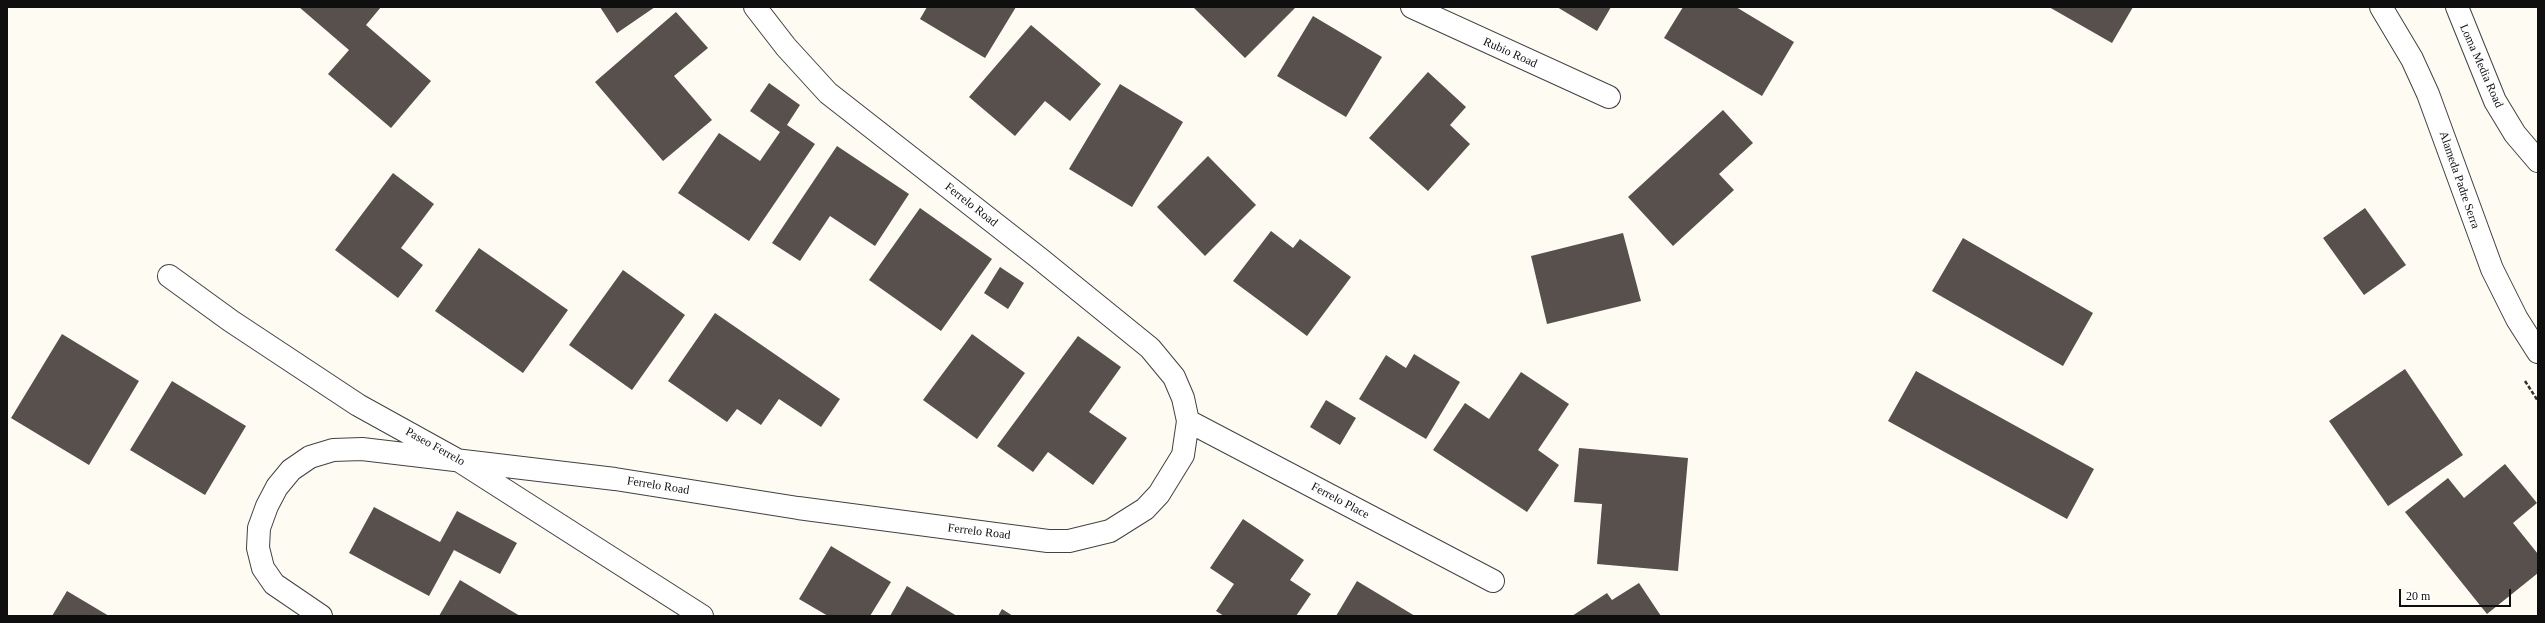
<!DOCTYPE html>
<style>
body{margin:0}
#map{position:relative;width:2545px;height:623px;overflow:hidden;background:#fefbf2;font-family:"Times New Roman",serif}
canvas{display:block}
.frame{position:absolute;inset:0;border:8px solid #0f0f0f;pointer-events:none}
.scale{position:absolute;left:2399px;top:589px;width:112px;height:18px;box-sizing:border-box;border:2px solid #0f0f0f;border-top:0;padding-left:5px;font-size:12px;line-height:14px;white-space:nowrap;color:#0f0f0f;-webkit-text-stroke:3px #fff;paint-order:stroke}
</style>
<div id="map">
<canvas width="2545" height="623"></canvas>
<div class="frame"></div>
<div class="scale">20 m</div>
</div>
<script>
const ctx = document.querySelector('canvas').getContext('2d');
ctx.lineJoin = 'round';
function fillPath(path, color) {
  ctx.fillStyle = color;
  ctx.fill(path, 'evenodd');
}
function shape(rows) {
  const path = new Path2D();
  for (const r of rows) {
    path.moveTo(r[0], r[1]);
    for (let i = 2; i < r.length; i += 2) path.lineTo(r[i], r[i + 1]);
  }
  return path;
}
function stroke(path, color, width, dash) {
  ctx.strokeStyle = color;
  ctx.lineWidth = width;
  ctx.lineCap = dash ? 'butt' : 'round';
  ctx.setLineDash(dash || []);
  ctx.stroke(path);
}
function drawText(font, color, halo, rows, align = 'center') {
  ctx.font = font + ' "Times New Roman",serif';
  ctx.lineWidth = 4;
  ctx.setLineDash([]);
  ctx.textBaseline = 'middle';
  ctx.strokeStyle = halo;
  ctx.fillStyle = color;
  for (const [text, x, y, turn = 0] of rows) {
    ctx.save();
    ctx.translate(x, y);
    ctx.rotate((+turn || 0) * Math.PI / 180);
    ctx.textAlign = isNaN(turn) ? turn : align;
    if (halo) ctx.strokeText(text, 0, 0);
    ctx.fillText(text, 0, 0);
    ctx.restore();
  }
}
fillPath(shape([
 [299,7,381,7,366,25,431,81,391,128,328,74,349,50],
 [600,7,655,7,617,33],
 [927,7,1016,7,985,58,920,19],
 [1193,7,1296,7,1245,58],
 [1557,7,1611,7,1597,31],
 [1683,7,1736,7,1794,42,1762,96,1664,38],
 [2049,7,2133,7,2112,43],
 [676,12,708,48,674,76,712,120,663,161,595,82],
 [1313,16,1382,57,1346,117,1277,76],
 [1031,25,1101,84,1070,121,1045,101,1015,136,969,97],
 [1428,72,1466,107,1450,125,1470,144,1428,191,1369,138],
 [769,83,800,105,787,125,815,144,749,241,678,193,719,133,760,161,780,132,750,111],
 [1120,84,1183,122,1132,207,1069,169],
 [1723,110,1753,143,1719,174,1734,190,1673,246,1628,197],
 [837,146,909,194,875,246,830,216,800,261,772,243],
 [1208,156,1256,205,1205,256,1157,207],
 [393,173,434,204,401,248,423,265,398,298,335,250],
 [920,208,992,259,941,331,869,280],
 [2365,208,2406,265,2364,295,2323,238],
 [1271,231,1293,248,1300,239,1351,277,1307,336,1233,281],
 [1623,233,1641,301,1547,324,1531,256],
 [1963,238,2093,313,2063,366,1932,291],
 [479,248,568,310,523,373,435,311],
 [1000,267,1024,283,1008,309,984,293],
 [623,270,685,315,632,390,569,345],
 [715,313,840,399,821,427,779,399,761,425,737,409,727,422,668,381],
 [62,334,139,381,89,465,11,418],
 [972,334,1025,373,977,439,923,400],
 [1078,336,1121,367,1089,412,1127,438,1093,485,1048,452,1033,472,997,446],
 [1414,354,1460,382,1426,439,1359,399,1386,355,1406,368],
 [2405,369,2463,455,2388,506,2329,421],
 [1916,371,2094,469,2067,519,1888,421],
 [1521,372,1569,404,1538,450,1559,465,1527,512,1433,450,1465,403,1489,419],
 [172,381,246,426,205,495,130,450],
 [1326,400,1356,418,1340,445,1310,427],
 [1579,448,1688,458,1678,571,1597,564,1602,504,1574,502],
 [2505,464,2537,503,2513,523,2538,554,2538,573,2487,614,2405,512,2448,478,2464,498],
 [374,507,440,542,457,511,517,543,500,574,454,550,429,596,349,553],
 [1243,519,1304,560,1290,580,1311,594,1296,616,1224,616,1216,611,1234,584,1210,568],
 [831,546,891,582,870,616,828,616,799,599],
 [460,580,520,616,439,616],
 [1357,581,1415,616,1336,616],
 [1639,583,1661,616,1572,616,1607,593,1612,600],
 [907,586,957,616,890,616],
 [67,591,109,616,52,616],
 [1002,609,1013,616,998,616]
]), '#57504c');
const minor = shape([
 [1412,7,1609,97],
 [2381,7,2412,59,2428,94,2492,269,2517,319,2538,352],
 [2457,7,2495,101,2515,134,2538,161],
 [169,276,231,321,358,405,461,462,702,616],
 [1188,421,1493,581],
 [321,616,274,584,263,568,258,548,259,528,267,506,277,487,291,470,310,457,333,450,362,449,615,479,798,508,1048,541,1069,541,1110,531,1145,509,1159,494,1183,455,1188,421,1183,398,1174,377,1150,348,1039,258,828,93,786,47,755,7]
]);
stroke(minor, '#424242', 24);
stroke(shape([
 [2525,381,2538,401]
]), '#313131', 2.5, [4, 2]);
stroke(minor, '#fff', 22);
drawText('12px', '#0f0f0f', '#fff', [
 ["Rubio Road",1510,53,24],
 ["Loma Media Road",2481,66,66],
 ["Alameda Padre Serra",2459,180,71],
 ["Ferrelo Road",971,205,38],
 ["Paseo Ferrelo",435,447,29],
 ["Ferrelo Road",658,486,9],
 ["Ferrelo Place",1340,501,28],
 ["Ferrelo Road",979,532,7]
]);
</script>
